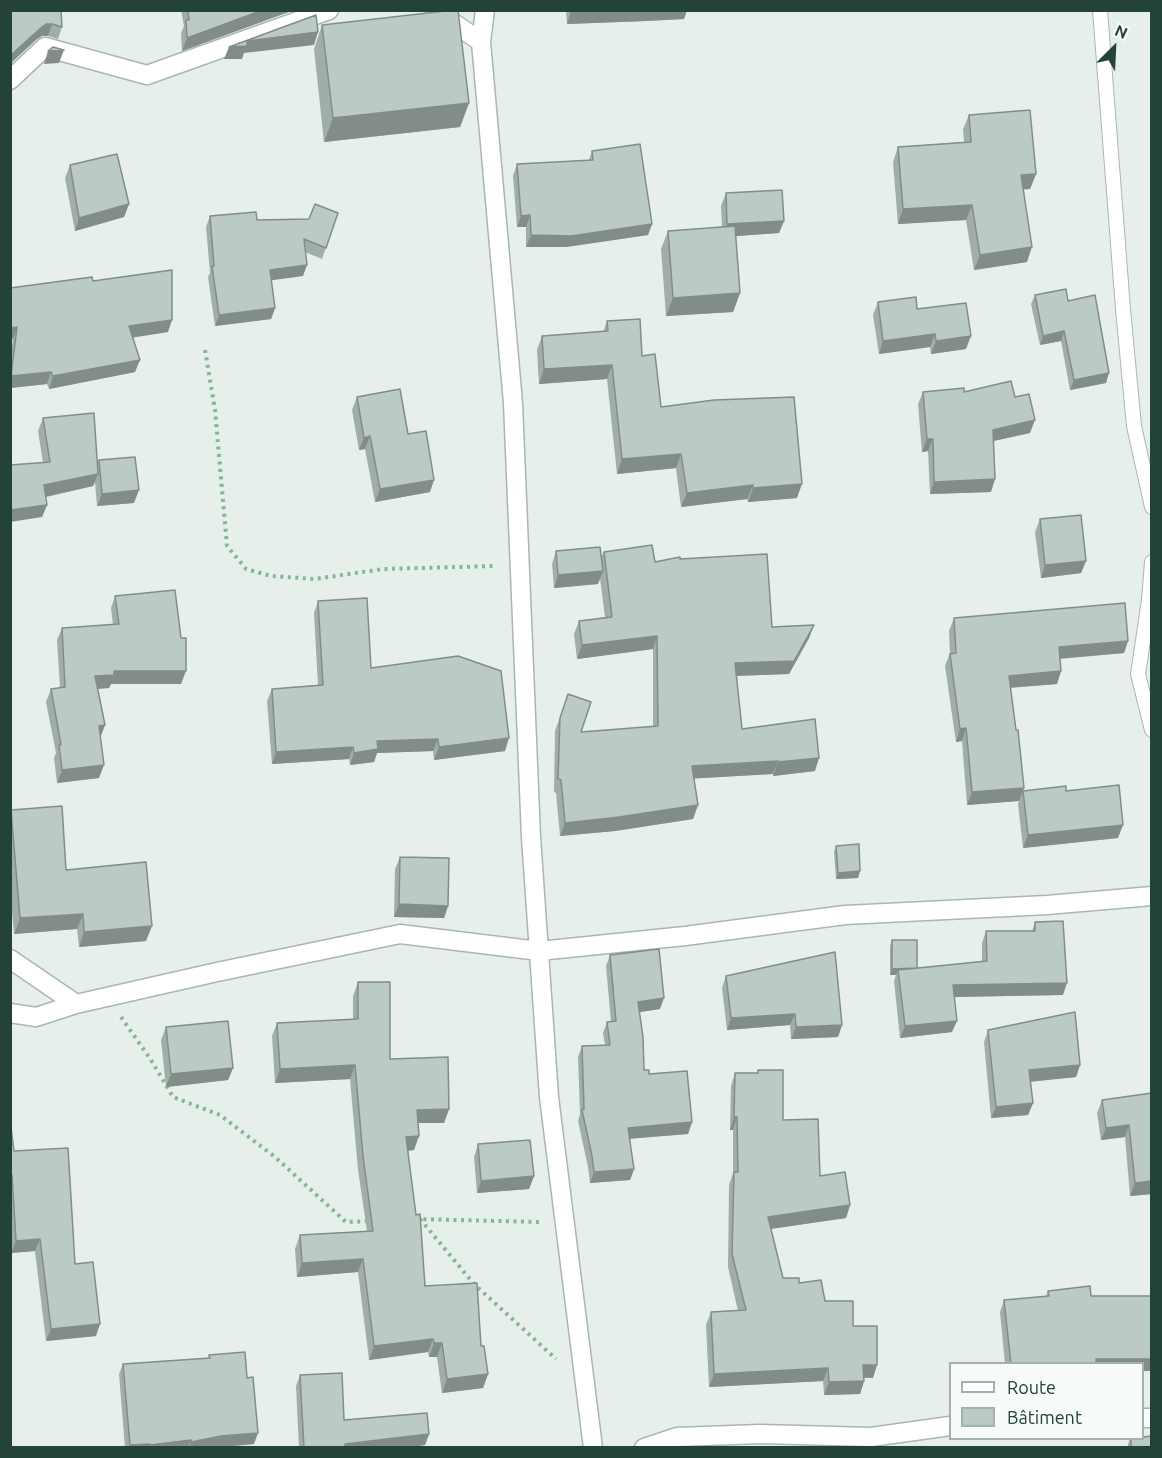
<!DOCTYPE html>
<meta charset="utf-8">
<style>
body{margin:0}
#map{position:relative;width:1162px;height:1458px;overflow:hidden;background:#e6efea;font-family:Ubuntu,sans-serif}
canvas{display:block}
.frame{position:absolute;inset:0;border:12px solid #234336;pointer-events:none}
.legend{position:absolute;left:949px;top:1362px;width:195px;height:78px;box-sizing:border-box;background:#f7fbf8;border:2px solid #a2b1aa;margin:0;padding:8px 10px;list-style:none;font-size:18px;color:#234336}
.legend li{display:flex;align-items:center;gap:12px;height:30px}
.legend b{width:30px;border:2px solid #a2b1aa}
.north{position:absolute;left:1084px;top:18px;width:60px;height:60px;-webkit-text-stroke:4px #f7fbf8;paint-order:stroke;rotate:24deg;font-size:16px;font-weight:700;line-height:24px;text-align:center;color:#234336}
.north::after{content:'';display:block;margin:auto;width:21px;height:27px;background:#234336;clip-path:polygon(50% 0,100% 100%,50% 72%,0 100%)}
</style>
<div id="map">
<canvas width="1162" height="1458"></canvas>
<div class="frame"></div>
<ul class="legend">
<li><b style="height:8px;background:#fff"></b>Route</li>
<li><b style="height:16px;background:#bbcac2"></b>Bâtiment</li>
</ul>
<div class="north">N</div>
</div>
<script>
const ctx = document.querySelector('canvas').getContext('2d');
ctx.lineJoin = 'round';
function shape(rows) {
  const path = new Path2D();
  for (const r of rows) {
    path.moveTo(r[0], r[1]);
    for (let i = 2; i < r.length; i += 2) path.lineTo(r[i], r[i + 1]);
  }
  return path;
}
function stroke(path, color, width, dash) {
  ctx.strokeStyle = color;
  ctx.lineWidth = width;
  ctx.lineCap = dash ? 'butt' : 'round';
  ctx.setLineDash(dash || []);
  ctx.stroke(path);
}
function fillPath(path, color) {
  ctx.fillStyle = color;
  ctx.fill(path, 'evenodd');
}
const lane = shape([
 [1100,10,1123,309,1134,426,1152,507],
 [1152,562,1149,600,1138,674,1152,730]
]);
const street = shape([
 [435,10,481,42],
 [485,10,481,42,513,403,531,837,549,1097,593,1448],
 [10,80,45,47,147,75,329,10],
 [10,959,76,1004,217,972,400,934,539,951,685,936,845,915,1047,905,1152,896],
 [10,1013,36,1017,76,1004],
 [1142,1418,1152,1418],
 [644,1448,677,1437,760,1434,871,1437,950,1426]
]);
stroke(lane, '#a8b8b0', 16);
stroke(street, '#a8b8b0', 21);
stroke(shape([
 [205,350,215,410,227,546,246,569,271,576,315,579,383,569,496,566],
 [121,1017,151,1060,173,1097,220,1115,275,1157,346,1222,369,1221],
 [416,1219,540,1222],
 [420,1219,474,1284,556,1359]
]), '#84b59f', 4, [3, 4.5]);
stroke(lane, '#fff', 14);
stroke(street, '#fff', 18);
fillPath(shape([
 [10,10,62,27,58,39,48,36,42,36,37,39],
 [181,10,294,10,182,51,181,33,184,26],
 [566,10,687,10,684,19,646,21,567,24],
 [322,25,469,103,460,127,324,142,314,49],
 [969,115,1036,174,1030,189,1024,189,1027,262,974,270,966,220,898,224,893,162,898,147,964,142,963,129],
 [592,151,652,224,648,235,566,247,526,247,526,227,517,227,513,176,517,164,589,160],
 [70,165,129,204,124,217,75,231,65,178],
 [726,193,784,221,779,233,735,236,740,293,733,312,666,316,661,249,668,231,722,227,721,206],
 [338,213,322,259,305,252,303,276,271,280,275,308,271,319,215,326,208,277,210,273,206,227,210,216,257,220,309,219],
 [93,281,168,332,132,337,135,372,49,389,47,384,10,388,10,359,13,339,10,288],
 [1035,295,1106,383,1070,390,1061,341,1040,345,1031,304],
 [878,302,917,309,966,349,931,354,930,347,879,354,873,315],
 [607,321,642,356,661,407,797,498,748,502,747,499,681,507,676,468,617,474,607,379,539,384,537,350,542,336,603,332],
 [923,392,964,392,1015,397,1030,433,994,441,991,492,930,494,928,451,922,452,918,404],
 [357,397,408,434,430,492,375,502,365,449,359,450,352,410],
 [43,418,97,464,99,460,134,503,97,506,95,482,93,486,46,497,47,505,42,517,43,463,38,431],
 [1040,519,1086,561,1081,573,1041,578,1035,532],
 [556,551,601,557,604,552,655,562,680,559,772,627,814,625,809,638,789,674,736,676,742,729,815,771,773,776,773,774,694,778,698,805,693,819,615,831,560,836,556,793,554,792,555,731,568,694,581,732,653,727,653,649,577,659,574,634,579,621,605,617,600,578,598,584,554,588,552,564],
 [115,596,181,684,111,684,109,688,98,689,105,725,101,736,99,778,57,783,54,758,56,753,46,702,51,689,60,688,57,640,62,628,113,625,111,608],
 [318,601,371,668,505,751,434,760,433,751,377,753,374,762,350,765,349,759,272,764,267,701,272,689,318,686,314,613],
 [954,618,1128,641,1124,653,1060,659,1061,671,1057,684,1010,688,1024,788,1023,791,1066,791,1118,838,1023,848,1018,804,1019,801,967,805,962,741,956,742,945,666,950,653,949,631],
 [10,810,66,870,146,941,79,947,77,929,14,934,10,890],
 [836,846,860,871,858,878,836,879,834,852],
 [400,857,448,906,444,918,394,917,395,869],
 [1035,922,1063,995,954,997,952,1032,900,1038,894,981,896,975,890,975,890,946,892,940,917,968,982,961,982,943,986,931,1032,931],
 [610,955,660,1009,639,1012,644,1070,649,1074,692,1122,688,1134,629,1139,634,1169,630,1180,590,1183,588,1167,578,1121,580,1114,578,1057,582,1046,605,1045,603,1033,607,1022,611,1022,606,966],
 [726,976,842,1025,838,1037,791,1039,790,1025,727,1030,722,988],
 [358,982,390,1059,449,1109,444,1123,418,1123,414,1150,408,1151,425,1286,481,1346,488,1374,483,1388,442,1393,437,1357,429,1357,428,1352,369,1360,358,1272,297,1277,295,1249,300,1235,367,1231,358,1170,350,1079,275,1083,272,1036,277,1023,353,1019,353,996],
 [166,1027,233,1068,228,1080,166,1087,161,1040],
 [988,1030,1080,1065,1076,1077,1030,1082,1033,1103,1028,1115,991,1118,984,1042],
 [758,1070,783,1120,820,1176,850,1205,846,1218,771,1229,783,1278,799,1283,825,1301,853,1326,873,1378,864,1378,864,1381,860,1394,824,1395,823,1381,709,1387,706,1325,711,1312,738,1311,728,1267,729,1185,733,1173,733,1130,730,1130,731,1086,735,1073,757,1073],
 [1152,1093,1152,1194,1130,1196,1125,1137,1101,1140,1097,1113,1102,1100],
 [10,1119,14,1151,75,1264,96,1336,46,1341,35,1251,11,1253,10,1238],
 [478,1144,534,1176,529,1189,477,1193,474,1157],
 [1048,1291,1091,1296,1152,1296,1152,1371,1143,1371,1143,1364,1005,1364,1000,1312,1004,1300,1046,1296],
 [209,1355,254,1444,212,1448,125,1448,119,1374,123,1364,208,1358],
 [300,1375,344,1420,429,1434,425,1445,402,1448,299,1448,296,1386],
 [1130,1438,1152,1448,1127,1448]
]), '#a1aea7');
fillPath(shape([
 [263,10,294,10,182,51,187,38],
 [594,10,687,10,684,19,646,21,567,24,571,11],
 [46,24,52,24,48,36,42,36,37,39,10,64,10,55,42,27],
 [318,32,314,45,244,53,242,59,224,59,229,47,247,41],
 [64,50,59,63,44,64,48,51],
 [469,103,460,127,324,142,333,118],
 [1036,174,1030,189,1016,190,1021,175],
 [129,204,124,217,75,231,79,218],
 [972,205,966,220,898,224,903,209],
 [530,215,526,227,517,227,521,216],
 [784,221,779,233,723,237,727,224],
 [652,224,648,235,566,247,526,247,531,235],
 [1032,247,1027,262,974,270,980,255],
 [307,265,303,276,266,281,270,270],
 [740,293,733,312,666,316,673,298],
 [275,308,271,319,215,326,219,315],
 [172,320,168,332,124,339,129,326],
 [17,327,13,339,10,340,10,328],
 [1064,331,1061,341,1040,345,1043,336],
 [935,334,930,347,879,354,883,341],
 [971,336,966,349,931,354,936,341],
 [140,360,135,372,49,389,53,376],
 [612,365,607,379,539,384,544,369],
 [51,372,47,384,10,388,11,376],
 [1109,373,1106,383,1070,390,1074,380],
 [1035,420,1030,433,988,442,993,430],
 [370,436,365,449,359,450,364,438],
 [927,439,933,439,928,451,922,452],
 [681,454,676,468,617,474,622,459],
 [98,474,93,486,40,498,44,485],
 [995,479,991,492,930,494,934,482],
 [434,480,430,492,375,502,380,489],
 [802,484,797,498,748,502,753,488],
 [753,485,747,499,681,507,687,493],
 [139,490,134,503,97,506,102,494],
 [47,505,42,517,10,522,10,510],
 [1086,561,1081,573,1041,578,1045,565],
 [603,571,598,584,554,588,558,575],
 [814,625,809,638,789,674,730,676,735,663],
 [657,636,653,649,577,659,582,645],
 [1128,641,1124,653,1054,659,1059,647],
 [114,671,186,671,181,684,111,684,109,688,91,689,95,676],
 [1061,671,1057,684,1004,688,1009,676],
 [105,725,100,738,99,726],
 [966,728,962,741,956,742,960,729],
 [509,738,505,751,434,760,439,747],
 [438,739,433,751,377,753,374,762,350,765,354,753,377,741],
 [353,747,349,759,272,764,276,752],
 [819,758,815,771,773,776,778,762],
 [778,761,773,774,687,779,692,766],
 [104,765,99,778,57,783,62,770],
 [1024,788,1019,801,967,805,972,792],
 [698,805,693,819,615,831,560,836,565,823],
 [1123,825,1118,838,1023,848,1028,835],
 [860,871,858,878,836,879,838,873],
 [399,904,448,906,444,918,394,917],
 [83,914,77,929,14,934,20,918],
 [152,926,146,941,79,947,84,932],
 [892,969,917,969,898,970,896,975,890,975],
 [1067,983,1063,995,948,997,953,985],
 [664,998,660,1009,634,1013,638,1002],
 [795,1014,790,1025,727,1030,731,1018],
 [957,1021,952,1032,900,1038,905,1026],
 [842,1025,838,1037,791,1039,796,1027],
 [355,1065,350,1079,275,1083,280,1069],
 [1080,1065,1076,1077,1025,1082,1029,1070],
 [233,1068,228,1080,166,1087,171,1074],
 [1033,1103,1028,1115,991,1118,996,1107],
 [449,1109,444,1123,412,1123,417,1110],
 [734,1117,737,1117,733,1130,730,1130],
 [692,1122,688,1134,624,1139,628,1128],
 [1129,1125,1125,1137,1101,1140,1106,1128],
 [419,1136,414,1150,401,1151,406,1137],
 [634,1169,630,1180,590,1183,594,1172],
 [534,1176,529,1189,477,1193,481,1181],
 [1152,1181,1152,1194,1130,1196,1135,1183],
 [850,1205,846,1218,763,1230,768,1217],
 [40,1239,35,1251,11,1253,16,1241],
 [363,1259,358,1272,297,1277,302,1263],
 [100,1324,96,1336,46,1341,51,1329],
 [433,1339,428,1352,369,1360,374,1346],
 [434,1343,442,1343,437,1357,429,1357],
 [1096,1359,1152,1359,1152,1371,1143,1371,1143,1364,1094,1364],
 [863,1365,877,1365,873,1378,859,1377],
 [828,1368,823,1381,709,1387,714,1374],
 [488,1374,483,1388,442,1393,447,1379],
 [864,1381,860,1394,824,1395,829,1382],
 [258,1433,254,1444,212,1448,189,1448,191,1442,221,1436],
 [429,1434,425,1445,402,1448,344,1448,345,1444],
 [191,1440,188,1448,150,1448,150,1445],
 [150,1444,149,1448,129,1448,130,1445]
]), '#838d88');
const building = shape([
 [10,10,61,10,62,27,52,24,46,24,42,27,12,54,10,55,10,10],
 [188,10,263,10,187,38,186,20,189,20,188,10],
 [454,10,458,10,469,103,333,118,322,25,454,10],
 [316,15,318,32,247,41,247,46,229,47,316,15],
 [53,47,64,50,48,51,53,47],
 [1030,110,1036,174,1021,175,1032,247,980,255,972,205,903,209,898,147,971,142,969,115,1030,110],
 [640,144,652,224,571,236,531,235,530,215,521,216,517,164,593,160,592,151,640,144],
 [117,154,129,204,79,218,70,165,117,154],
 [782,190,784,221,727,224,726,193,782,190],
 [315,204,338,213,326,248,304,239,307,265,270,270,275,308,219,315,212,266,214,266,210,216,256,212,257,220,309,219,315,204],
 [735,226,740,293,673,298,668,231,735,226],
 [172,270,172,320,129,326,140,360,53,376,51,372,11,376,17,327,10,328,10,288,92,277,93,281,172,270],
 [1066,289,1068,301,1095,295,1109,373,1074,380,1064,331,1043,336,1035,295,1066,289],
 [916,297,917,309,966,303,971,336,936,341,935,334,883,341,878,302,916,297],
 [640,319,642,356,655,354,661,407,714,400,794,397,802,484,753,488,753,485,687,493,681,454,622,459,612,365,544,369,542,336,608,331,607,321,640,319],
 [1011,381,1015,397,1029,394,1035,420,993,430,995,479,934,482,933,439,927,439,923,392,964,388,964,392,1011,381],
 [400,389,408,434,426,431,434,480,380,489,370,436,364,438,357,397,400,389],
 [94,413,98,474,44,485,47,505,10,510,10,465,50,462,43,418,94,413],
 [135,457,139,490,102,494,99,460,135,457],
 [1081,515,1086,561,1045,565,1040,519,1081,515],
 [652,545,655,562,680,557,680,559,767,554,772,627,814,625,794,661,735,663,742,729,815,719,819,758,778,762,778,761,692,766,698,805,619,817,565,823,561,780,558,779,560,718,568,694,591,702,581,732,658,726,657,636,582,645,579,621,612,617,604,552,652,545],
 [600,547,603,571,558,575,556,551,600,547],
 [175,590,181,638,186,638,186,671,114,671,114,675,95,676,105,725,99,726,104,765,62,770,59,745,61,745,51,689,65,687,62,628,119,624,115,596,175,590],
 [367,598,371,668,458,656,501,671,509,738,439,747,438,739,377,741,378,749,354,753,353,747,276,752,272,689,323,685,318,601,367,598],
 [1125,603,1128,641,1059,647,1061,671,1009,676,1016,730,1018,730,1024,788,972,792,966,728,960,729,950,654,956,653,954,618,1125,603],
 [1119,785,1123,825,1028,835,1023,791,1066,786,1066,791,1119,785],
 [62,806,66,870,146,862,152,926,84,932,83,914,20,918,11,810,62,806],
 [859,844,860,871,838,873,836,846,859,844],
 [400,857,449,858,448,906,399,904,400,857],
 [1063,921,1067,983,953,985,957,1021,905,1026,898,970,987,961,986,931,1035,931,1035,922,1063,921],
 [892,940,917,940,917,968,892,969,892,940],
 [659,949,664,998,638,1002,643,1037,644,1070,649,1070,649,1074,687,1071,692,1122,628,1128,634,1169,594,1172,592,1156,582,1110,584,1109,582,1046,610,1045,607,1022,616,1021,610,955,659,949],
 [835,952,842,1025,796,1027,795,1014,731,1018,726,976,835,952],
 [358,982,390,982,390,1059,448,1057,449,1109,417,1110,419,1136,406,1137,416,1215,420,1214,425,1286,477,1283,481,1346,484,1346,488,1374,447,1379,442,1343,434,1343,433,1339,374,1346,363,1259,302,1263,300,1235,373,1231,363,1156,355,1065,280,1069,277,1023,358,1019,358,982],
 [1075,1012,1080,1065,1029,1070,1033,1103,996,1107,988,1030,1075,1012],
 [228,1021,233,1068,171,1074,166,1027,228,1021],
 [758,1070,783,1070,783,1120,818,1119,820,1176,845,1172,850,1205,768,1217,783,1278,799,1278,799,1283,821,1280,825,1301,853,1301,853,1326,877,1326,877,1365,863,1365,864,1381,829,1382,828,1368,714,1374,711,1312,746,1310,732,1254,734,1172,738,1172,737,1117,734,1117,735,1073,758,1073,758,1070],
 [1152,1093,1152,1181,1135,1183,1129,1125,1106,1128,1102,1100,1152,1093],
 [10,1119,14,1151,68,1148,75,1264,93,1262,100,1324,51,1329,40,1239,16,1241,12,1175,10,1175,10,1119],
 [530,1140,534,1176,481,1181,478,1144,530,1140],
 [1090,1286,1091,1296,1152,1296,1152,1359,1096,1359,1096,1364,1011,1364,1004,1300,1049,1296,1048,1291,1090,1286],
 [245,1352,247,1378,253,1377,258,1433,221,1436,191,1442,191,1440,150,1445,150,1444,130,1445,123,1364,210,1358,209,1355,245,1352],
 [342,1373,344,1420,427,1413,429,1434,345,1444,345,1448,304,1448,300,1375,342,1373],
 [1152,1436,1152,1448,1131,1448,1131,1438,1143,1438,1143,1437,1152,1436]
]);
fillPath(building, '#bbcac2');
stroke(building, '#838d88', 1.5);
</script>
